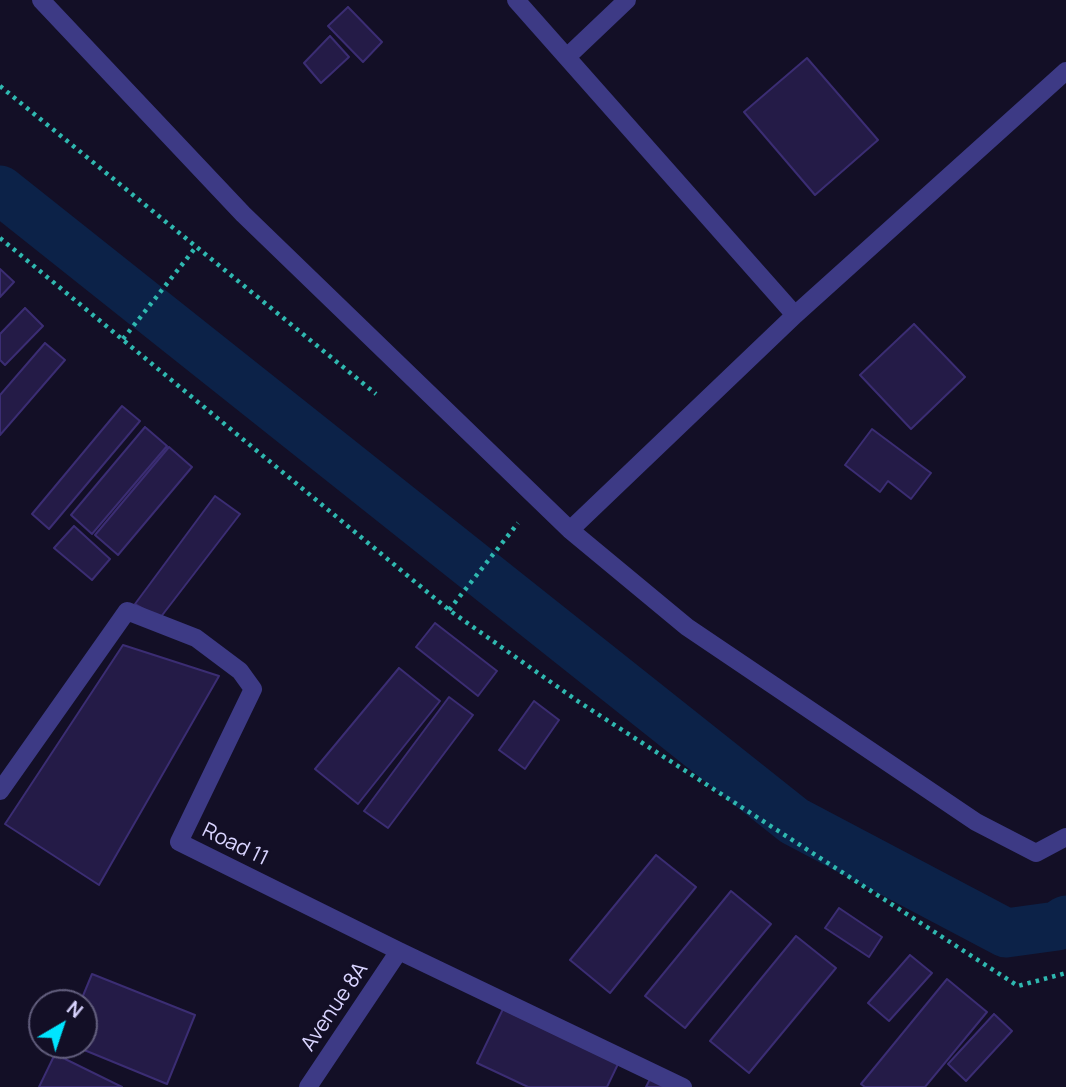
<!DOCTYPE html>
<style>
body{margin:0}
#map{position:relative;width:1066px;height:1087px;overflow:hidden;background:#130f26;font-family:Manrope,sans-serif}
canvas{display:block}
.north{position:absolute;left:28px;top:989px;width:70px;height:70px;box-sizing:border-box;background:#130f26;border:2px solid #625e7d;border-radius:50%;rotate:39deg;font-size:19px;font-weight:700;line-height:28px;text-align:center;color:#d9d4ff}
.north::after{content:'';display:block;margin:auto;width:24px;height:32px;background:#00e5ff;clip-path:polygon(50% 0,100% 100%,50% 72%,0 100%)}
</style>
<div id="map">
<canvas width="1066" height="1087"></canvas>
<div class="north">N</div>
</div>
<script>
const ctx = document.querySelector('canvas').getContext('2d');
ctx.lineJoin = 'round';
function shape(rows) {
  const path = new Path2D();
  for (const r of rows) {
    path.moveTo(r[0], r[1]);
    for (let i = 2; i < r.length; i += 2) path.lineTo(r[i], r[i + 1]);
  }
  return path;
}
function stroke(path, color, width, dash) {
  ctx.strokeStyle = color;
  ctx.lineWidth = width;
  ctx.lineCap = dash ? 'butt' : 'round';
  ctx.setLineDash(dash || []);
  ctx.stroke(path);
}
function fillPath(path, color) {
  ctx.fillStyle = color;
  ctx.fill(path, 'evenodd');
}
function drawText(font, color, halo, rows, align = 'center') {
  ctx.font = font + ' Manrope,sans-serif';
  ctx.lineWidth = 5;
  ctx.setLineDash([]);
  ctx.textBaseline = 'middle';
  ctx.strokeStyle = halo;
  ctx.fillStyle = color;
  for (const [text, x, y, turn = 0] of rows) {
    ctx.save();
    ctx.translate(x, y);
    ctx.rotate((+turn || 0) * Math.PI / 180);
    ctx.textAlign = isNaN(turn) ? turn : align;
    if (halo) ctx.strokeText(text, 0, 0);
    ctx.fillText(text, 0, 0);
    ctx.restore();
  }
}
stroke(shape([
 [0,190,794,821,1006,933,1057,926,1066,920]
]), '#0c2248', 49);
const building = shape([
 [348,7,382,42,363,62,328,26,348,7],
 [330,36,349,57,321,83,304,63,330,36],
 [807,58,878,140,815,195,744,112,807,58],
 [0,269,14,282,0,297,0,269],
 [25,308,43,326,5,365,0,360,0,334,25,308],
 [914,324,965,377,911,429,860,375,914,324],
 [45,343,65,360,0,435,0,395,45,343],
 [122,406,140,421,49,529,32,514,122,406],
 [145,427,167,446,92,534,71,515,145,427],
 [872,429,931,473,911,499,888,481,880,492,845,465,872,429],
 [169,447,192,467,118,555,95,535,169,447],
 [215,496,240,514,160,618,135,604,215,496],
 [74,526,110,559,92,580,54,548,74,526],
 [435,623,497,671,478,696,416,647,435,623],
 [123,645,219,676,99,885,5,824,123,645],
 [399,668,440,701,358,804,315,769,399,668],
 [449,697,473,715,388,828,364,811,449,697],
 [534,701,559,720,525,769,499,750,534,701],
 [656,855,696,887,610,993,570,960,656,855],
 [731,891,771,924,685,1028,645,996,731,891],
 [839,908,882,937,869,957,825,928,839,908],
 [796,936,836,968,749,1073,710,1041,796,936],
 [910,955,932,973,889,1021,868,1003,910,955],
 [92,974,195,1015,167,1084,72,1045,84,1045,84,1003,80,1003,92,974],
 [947,979,987,1012,925,1087,865,1087,861,1084,947,979],
 [503,1009,618,1064,607,1087,528,1087,477,1063,503,1009],
 [994,1014,1012,1031,966,1081,948,1064,994,1014],
 [55,1054,122,1087,39,1087,55,1054],
 [652,1075,677,1087,646,1087,652,1075]
]);
fillPath(building, '#241b47');
stroke(building, '#3b2d73', 2);
stroke(shape([
 [0,86,376,394],
 [0,238,449,610,579,702,1018,986,1066,973],
 [123,339,196,247],
 [449,610,518,523]
]), '#2fb8b0', 4.5, [3.5, 5]);
stroke(shape([
 [41,0,243,214,570,530,687,627,976,822,1036,853,1066,837],
 [516,0,795,315,1066,71],
 [567,57,627,0],
 [570,530,795,315],
 [0,791,127,611,196,638,240,671,253,689,179,842,399,951,683,1087],
 [308,1087,399,951]
]), '#3d3a85', 18);
drawText('21px', '#d9d4ff', '#130f26', [
 ["Road 11",235,845,26],
 ["Avenue 8A",335,1007,-56]
]);
</script>
